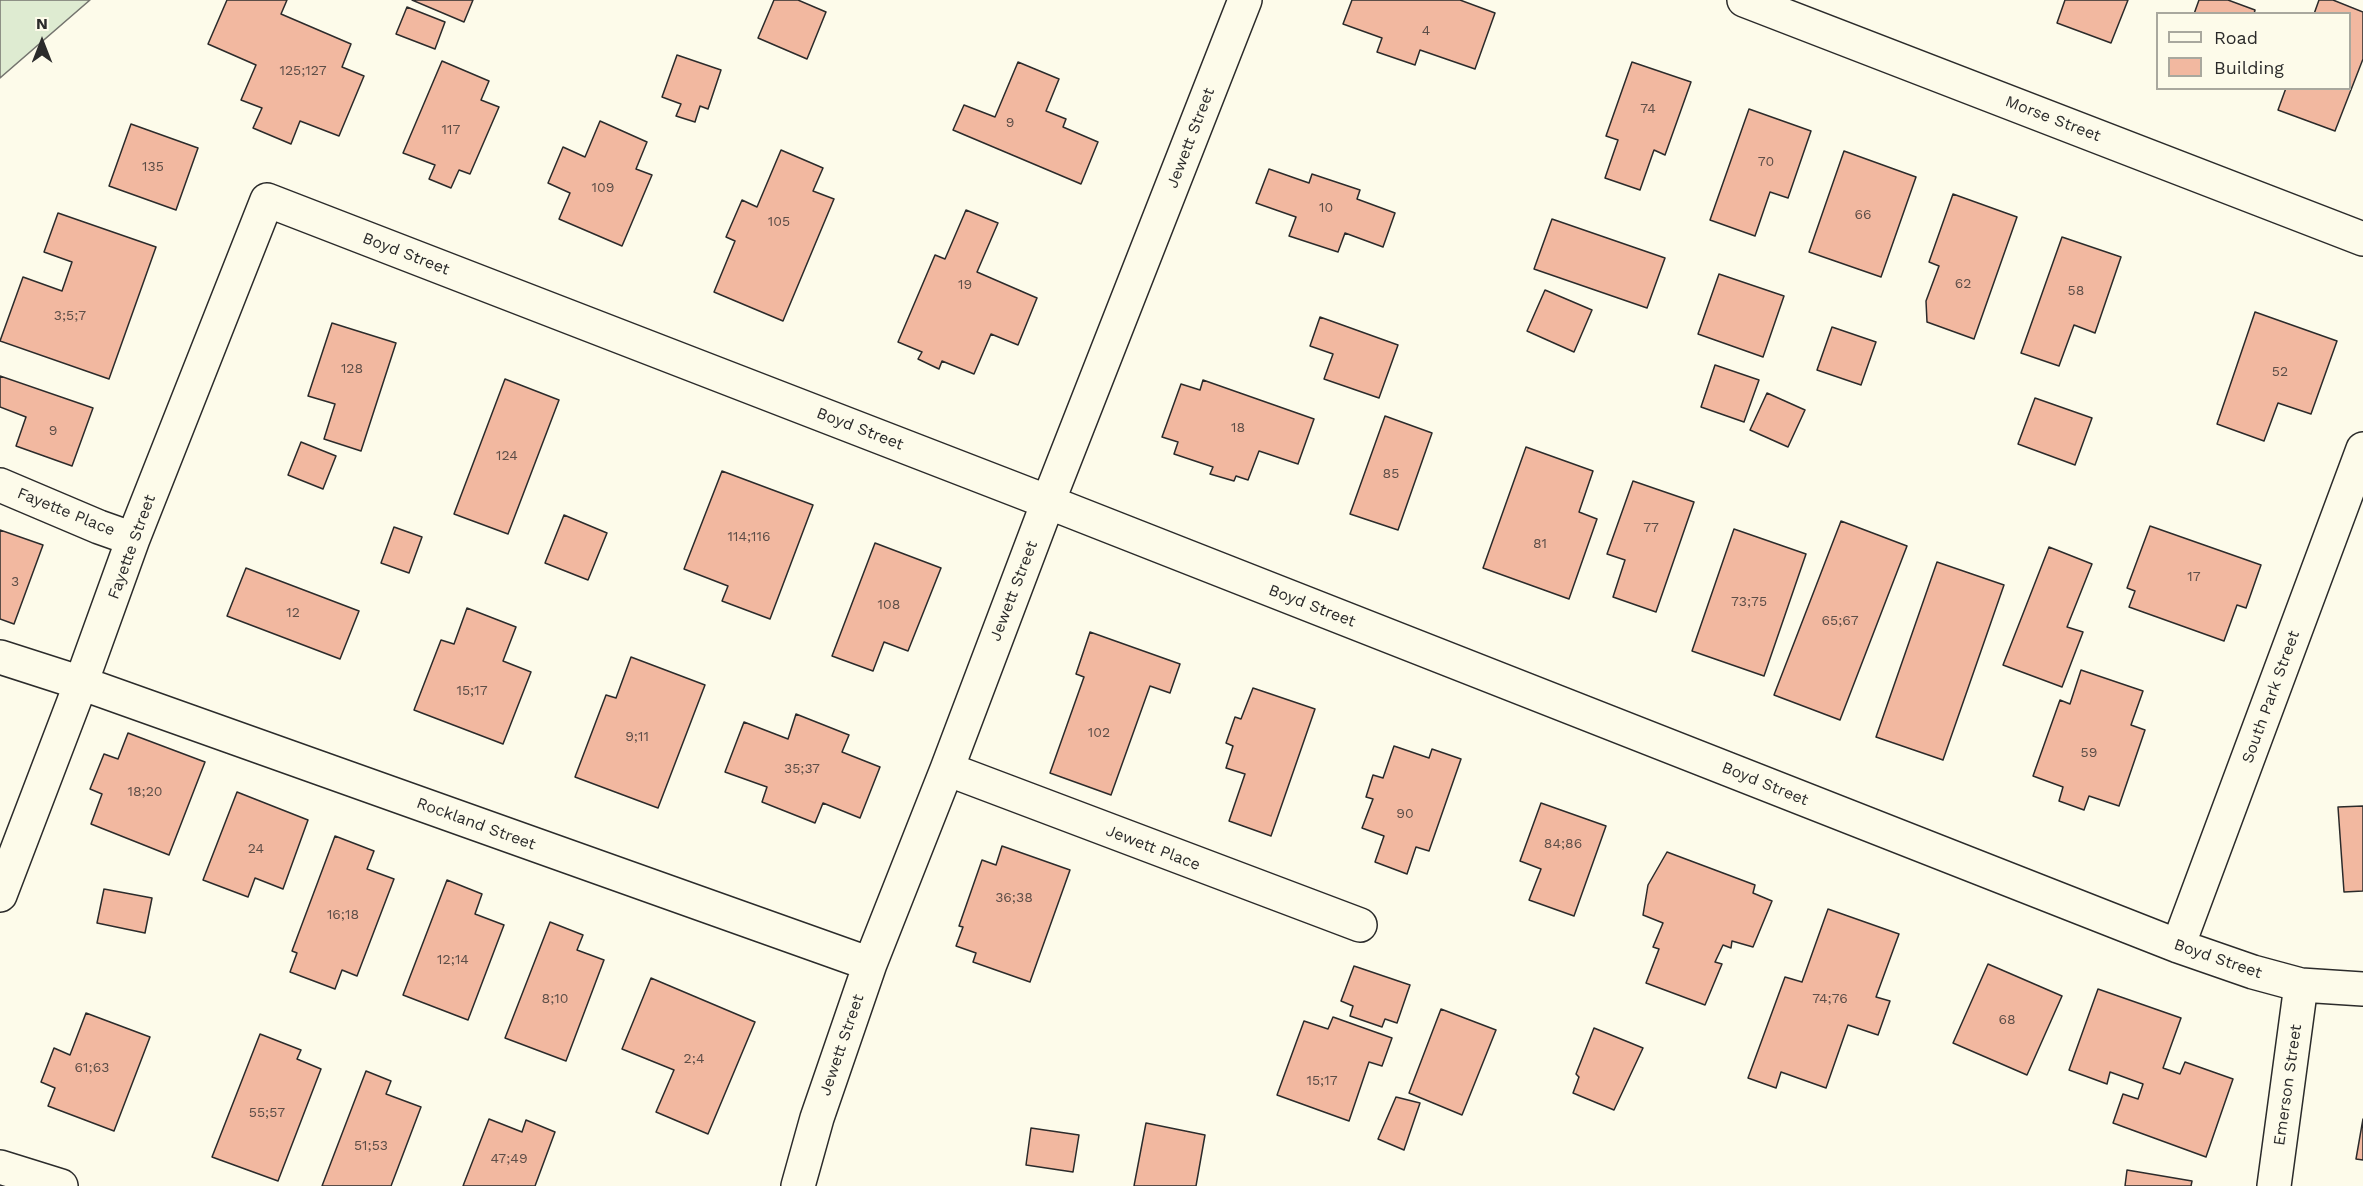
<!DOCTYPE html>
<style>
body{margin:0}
#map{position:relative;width:2363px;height:1186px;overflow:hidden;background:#fdfbea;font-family:"Work Sans",sans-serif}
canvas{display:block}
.legend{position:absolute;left:2156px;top:12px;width:195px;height:78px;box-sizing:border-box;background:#fdfbea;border:2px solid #a9a89e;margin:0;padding:8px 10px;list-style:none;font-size:18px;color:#2b2b2b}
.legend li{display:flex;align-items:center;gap:12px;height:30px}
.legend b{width:30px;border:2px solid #a9a89e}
.north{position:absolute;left:12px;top:12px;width:60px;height:60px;-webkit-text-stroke:4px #fdfbea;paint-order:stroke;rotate:0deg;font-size:16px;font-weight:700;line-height:24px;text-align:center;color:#2b2b2b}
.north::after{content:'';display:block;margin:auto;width:21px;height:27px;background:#2b2b2b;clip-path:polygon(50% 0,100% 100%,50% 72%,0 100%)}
</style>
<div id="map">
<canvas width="2363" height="1186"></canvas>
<ul class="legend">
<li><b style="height:8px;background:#fdfbea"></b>Road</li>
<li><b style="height:16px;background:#f2b8a0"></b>Building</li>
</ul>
<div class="north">N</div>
</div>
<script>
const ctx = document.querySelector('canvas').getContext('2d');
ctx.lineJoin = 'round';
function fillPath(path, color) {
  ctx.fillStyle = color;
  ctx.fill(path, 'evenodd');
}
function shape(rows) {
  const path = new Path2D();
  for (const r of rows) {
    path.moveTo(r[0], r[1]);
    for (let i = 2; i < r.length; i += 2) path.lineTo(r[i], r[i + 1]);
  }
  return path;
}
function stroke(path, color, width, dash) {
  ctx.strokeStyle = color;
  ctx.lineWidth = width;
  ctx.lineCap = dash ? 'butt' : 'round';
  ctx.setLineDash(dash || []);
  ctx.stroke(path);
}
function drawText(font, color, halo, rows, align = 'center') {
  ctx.font = font + ' "Work Sans",sans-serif';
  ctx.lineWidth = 4.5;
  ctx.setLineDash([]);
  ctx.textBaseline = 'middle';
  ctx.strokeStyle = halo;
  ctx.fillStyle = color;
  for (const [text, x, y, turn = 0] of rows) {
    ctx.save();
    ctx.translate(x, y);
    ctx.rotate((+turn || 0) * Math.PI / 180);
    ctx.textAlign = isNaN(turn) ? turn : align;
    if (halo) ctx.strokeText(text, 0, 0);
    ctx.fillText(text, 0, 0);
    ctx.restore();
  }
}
const green = shape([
 [0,0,90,0,0,78,0,0]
]);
fillPath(green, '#deebd1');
stroke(green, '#74746e', 1.5);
const building = shape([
 [227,0,287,0,281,14,351,44,342,67,364,76,339,136,300,121,291,144,253,128,262,108,241,100,256,65,208,44,227,0],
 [412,0,473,0,464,22,412,0],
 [774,0,798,0,826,12,807,59,758,38,774,0],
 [1352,0,1460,0,1495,13,1475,69,1420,50,1415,65,1377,52,1382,38,1343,24,1352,0],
 [2065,0,2128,0,2111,43,2057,23,2065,0],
 [2199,0,2228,0,2255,10,2254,14,2194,14,2199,0],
 [2319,0,2333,0,2363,12,2363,59,2335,131,2278,110,2286,88,2350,88,2350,14,2314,14,2319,0],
 [407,7,445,22,435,49,396,34,407,7],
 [677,55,721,70,708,109,700,106,695,122,676,116,681,104,662,97,677,55],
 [442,61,489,81,481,100,499,107,470,174,459,170,451,188,429,179,435,165,403,153,442,61],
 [1018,62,1059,79,1046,111,1066,119,1063,127,1098,142,1081,184,953,130,964,105,995,117,1018,62],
 [1632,62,1691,82,1665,155,1654,150,1640,190,1605,178,1618,140,1606,136,1632,62],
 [1749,109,1811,131,1788,198,1770,192,1755,236,1710,220,1749,109],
 [600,121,647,142,636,169,652,175,622,246,559,219,570,193,548,183,563,147,585,157,600,121],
 [131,124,198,148,176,210,109,186,131,124],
 [781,150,823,168,813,191,834,199,783,321,714,292,735,241,726,237,742,200,757,207,781,150],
 [1844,151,1916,177,1881,277,1809,252,1844,151],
 [1269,169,1309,183,1312,174,1360,190,1357,199,1395,213,1383,247,1345,233,1338,252,1289,236,1296,217,1256,203,1269,169],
 [1953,194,2017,217,1974,339,1927,322,1926,301,1939,266,1929,262,1953,194],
 [966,210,998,223,977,272,1037,298,1018,345,991,334,974,374,942,361,939,369,918,359,922,352,898,342,935,255,945,259,966,210],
 [58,213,156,247,109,379,0,341,23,277,62,291,72,262,44,252,58,213],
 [1552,219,1665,258,1647,308,1534,269,1552,219],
 [2062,237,2121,257,2095,333,2074,325,2059,366,2021,353,2062,237],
 [1719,274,1784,296,1763,357,1698,334,1719,274],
 [1545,290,1592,310,1574,352,1527,331,1545,290],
 [2255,312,2337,341,2311,414,2278,403,2264,441,2217,424,2255,312],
 [1320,317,1398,345,1379,398,1324,379,1333,354,1310,346,1320,317],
 [332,323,396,343,361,451,324,439,335,404,308,396,332,323],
 [1832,327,1876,342,1861,385,1817,370,1832,327],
 [1715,365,1759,380,1744,422,1701,407,1715,365],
 [0,376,93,408,72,466,16,446,26,417,0,407,0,376],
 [505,379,559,400,508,534,454,514,505,379],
 [1203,380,1314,419,1298,464,1259,451,1248,480,1236,476,1234,481,1210,474,1213,467,1174,454,1178,442,1162,437,1181,384,1200,390,1203,380],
 [1767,393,1805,410,1788,447,1750,430,1767,393],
 [2035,398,2092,418,2075,465,2018,444,2035,398],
 [1385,416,1432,433,1398,530,1350,514,1385,416],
 [301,442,336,456,323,489,288,475,301,442],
 [1526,447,1593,471,1579,512,1597,519,1569,599,1483,568,1526,447],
 [722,471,813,505,770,619,722,601,728,586,684,569,722,471],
 [1633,481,1694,502,1656,612,1613,597,1625,560,1607,554,1633,481],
 [564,515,607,533,588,580,545,563,564,515],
 [1841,521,1907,546,1840,720,1774,695,1841,521],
 [2150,526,2261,565,2246,608,2237,605,2224,641,2129,607,2135,591,2127,588,2150,526],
 [394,527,422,537,409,573,381,563,394,527],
 [1734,529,1806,554,1764,676,1692,651,1734,529],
 [0,530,43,545,14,624,0,619,0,530],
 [875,543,941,568,908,651,884,642,873,671,832,656,875,543],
 [2049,547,2092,564,2067,627,2083,632,2062,687,2003,665,2049,547],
 [1937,562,2004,585,1943,760,1876,737,1937,562],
 [246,568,359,611,340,659,227,616,246,568],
 [467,608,516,627,503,661,531,672,503,744,414,710,441,640,454,644,467,608],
 [1090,632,1180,664,1170,693,1150,686,1111,795,1050,773,1084,677,1076,674,1090,632],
 [631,657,705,685,658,808,575,777,606,695,616,698,631,657],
 [2081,670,2143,691,2131,725,2145,730,2119,806,2089,796,2084,810,2059,801,2063,787,2033,776,2060,700,2070,704,2081,670],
 [1253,688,1315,709,1271,836,1229,821,1245,774,1226,768,1233,746,1226,743,1235,717,1241,719,1253,688],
 [796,714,849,735,842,752,880,767,860,818,823,803,815,823,762,802,767,787,725,772,744,722,788,739,796,714],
 [128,733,205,762,169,855,91,824,102,794,90,789,104,754,118,759,128,733],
 [1394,746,1429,758,1432,749,1461,759,1429,851,1416,847,1407,874,1375,862,1384,836,1362,828,1373,799,1366,797,1373,775,1383,778,1394,746],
 [237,792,308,820,283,889,255,878,248,897,203,880,237,792],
 [1541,803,1606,826,1574,916,1529,900,1541,869,1520,861,1541,803],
 [2363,806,2363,891,2344,892,2338,807,2363,806],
 [335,836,374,851,367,869,394,879,357,976,342,970,335,989,290,972,297,953,292,951,335,836],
 [1002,846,1070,870,1030,982,973,962,976,953,956,946,963,927,959,926,982,860,996,865,1002,846],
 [1667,852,1755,885,1753,893,1772,901,1753,947,1732,941,1731,948,1723,945,1715,962,1722,964,1705,1005,1646,983,1659,949,1653,947,1663,923,1643,915,1648,885,1667,852],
 [447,880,482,894,475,914,504,925,468,1020,403,995,447,880],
 [104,889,152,898,145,933,97,923,104,889],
 [1828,909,1899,934,1876,997,1890,1001,1878,1035,1848,1025,1826,1088,1781,1072,1776,1088,1748,1078,1785,977,1802,982,1828,909],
 [550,922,583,935,577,950,604,960,566,1061,505,1038,550,922],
 [1988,964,2062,996,2027,1075,1953,1043,1988,964],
 [1354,966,1410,985,1397,1023,1385,1019,1382,1027,1350,1016,1353,1006,1341,1001,1354,966],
 [651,978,755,1022,708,1134,656,1112,674,1070,622,1049,651,978],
 [2098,989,2181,1018,2163,1068,2180,1074,2185,1062,2233,1079,2206,1157,2113,1123,2123,1094,2138,1099,2143,1084,2110,1072,2107,1084,2069,1070,2098,989],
 [1441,1009,1496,1030,1462,1115,1409,1093,1441,1009],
 [86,1013,150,1037,114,1131,48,1106,55,1088,41,1082,54,1048,70,1055,86,1013],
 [1333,1017,1392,1038,1382,1066,1369,1062,1349,1121,1277,1095,1304,1021,1328,1029,1333,1017],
 [1594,1028,1643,1048,1614,1110,1573,1093,1579,1077,1576,1074,1594,1028],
 [260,1034,301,1050,297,1059,321,1069,278,1181,212,1157,260,1034],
 [366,1071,391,1081,386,1094,421,1107,391,1186,322,1186,366,1071],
 [1396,1097,1420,1103,1404,1150,1378,1139,1396,1097],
 [489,1119,522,1132,526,1120,555,1132,535,1186,463,1186,489,1119],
 [2363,1119,2363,1160,2356,1159,2363,1119],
 [1146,1123,1205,1135,1196,1186,1134,1186,1146,1123],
 [1031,1128,1079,1135,1073,1172,1026,1165,1031,1128],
 [2127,1170,2192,1181,2191,1186,2125,1186,2127,1170]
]);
fillPath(building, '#f2b8a0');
stroke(building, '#2b2b2b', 1.5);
const street = shape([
 [1744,0,2363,239],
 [0,485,99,527,133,539],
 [0,657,81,683,870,964],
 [947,769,1360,925],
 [0,895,81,683,133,539,267,200,1048,502,2178,946,2253,972,2301,985,2363,989],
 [2178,946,2363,449],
 [0,1167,61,1186],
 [798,1186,817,1118,870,964,947,769,1048,502,1245,0],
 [2274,1186,2301,985]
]);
stroke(street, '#2b2b2b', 36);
stroke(street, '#fdfbea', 33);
drawText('14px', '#5d4e48', null, [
 ["4",1426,31],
 ["125;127",303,71],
 ["74",1648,109],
 ["9",1010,123],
 ["117",451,130],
 ["70",1766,162],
 ["135",153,167],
 ["109",603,188],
 ["10",1326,208],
 ["66",1863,215],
 ["105",779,222],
 ["62",1963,284],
 ["19",965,285],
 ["58",2076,291],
 ["3;5;7",70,316],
 ["128",352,369],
 ["52",2280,372],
 ["18",1238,428],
 ["9",53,431],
 ["124",507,456],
 ["85",1391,474],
 ["77",1651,528],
 ["114;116",749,537],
 ["81",1540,544],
 ["17",2194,577],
 ["3",15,582],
 ["73;75",1749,602],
 ["108",889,605],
 ["12",293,613],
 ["65;67",1840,621],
 ["15;17",472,691],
 ["102",1099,733],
 ["9;11",637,737],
 ["59",2089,753],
 ["35;37",802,769],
 ["18;20",145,792],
 ["90",1405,814],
 ["84;86",1563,844],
 ["24",256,849],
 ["36;38",1014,898],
 ["16;18",343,915],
 ["12;14",453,960],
 ["8;10",555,999],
 ["74;76",1830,999],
 ["68",2007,1020],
 ["2;4",694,1059],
 ["61;63",92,1068],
 ["15;17",1322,1081],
 ["55;57",267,1113],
 ["51;53",371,1146],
 ["47;49",509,1159]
]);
drawText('16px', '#2b2b2b', '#fdfbea', [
 ["Morse Street",2053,119,21],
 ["Jewett Street",1191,138,-69],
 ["Boyd Street",406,254,21],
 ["Boyd Street",860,429,21],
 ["Fayette Place",66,512,22],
 ["Fayette Street",132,547,-70],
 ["Jewett Street",1014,591,-69],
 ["Boyd Street",1312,606,21],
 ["South Park Street",2271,697,-70],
 ["Boyd Street",1765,784,22],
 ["Rockland Street",476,824,20],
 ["Jewett Place",1153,848,21],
 ["Boyd Street",2218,959,19],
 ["Jewett Street",842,1045,-71],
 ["Emerson Street",2288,1085,-82]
]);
</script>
